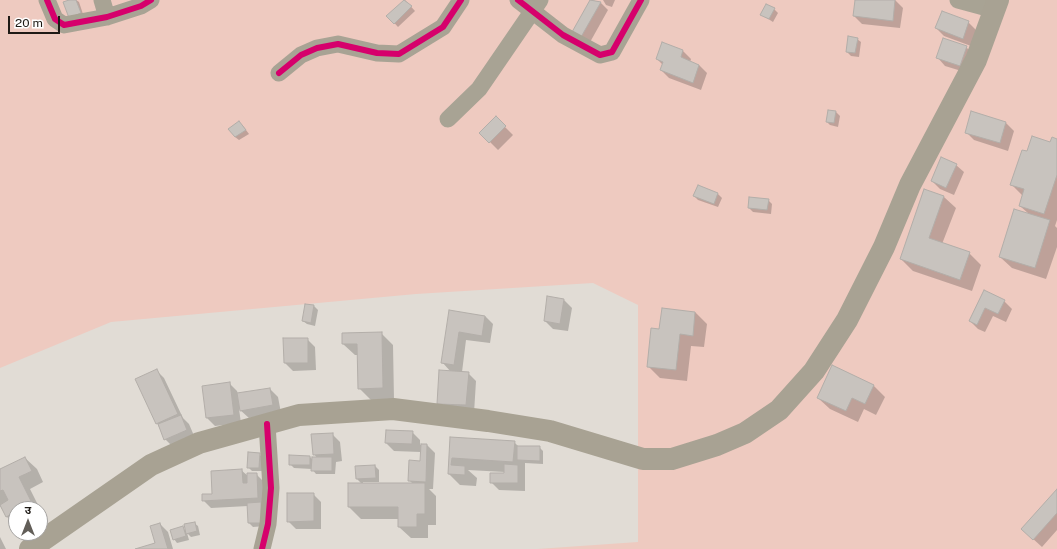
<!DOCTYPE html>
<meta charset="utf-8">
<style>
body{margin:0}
#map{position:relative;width:1057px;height:549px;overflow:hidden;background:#e1dcd5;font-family:"Public Sans","Noto Sans Devanagari",sans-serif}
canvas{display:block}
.north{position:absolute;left:8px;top:501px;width:40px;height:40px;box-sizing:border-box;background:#fff;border:1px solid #a5a3a1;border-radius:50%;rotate:0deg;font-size:11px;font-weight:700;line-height:16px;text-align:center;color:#1e1a15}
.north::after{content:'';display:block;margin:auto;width:14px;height:18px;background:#625e58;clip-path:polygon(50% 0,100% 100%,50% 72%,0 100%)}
.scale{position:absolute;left:8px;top:16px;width:52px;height:18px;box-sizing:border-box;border:2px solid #1e1a15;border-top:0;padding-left:5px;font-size:12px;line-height:14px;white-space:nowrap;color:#1e1a15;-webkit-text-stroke:3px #fff;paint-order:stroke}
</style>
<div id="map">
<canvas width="1057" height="549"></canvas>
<div class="north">उ</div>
<div class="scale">20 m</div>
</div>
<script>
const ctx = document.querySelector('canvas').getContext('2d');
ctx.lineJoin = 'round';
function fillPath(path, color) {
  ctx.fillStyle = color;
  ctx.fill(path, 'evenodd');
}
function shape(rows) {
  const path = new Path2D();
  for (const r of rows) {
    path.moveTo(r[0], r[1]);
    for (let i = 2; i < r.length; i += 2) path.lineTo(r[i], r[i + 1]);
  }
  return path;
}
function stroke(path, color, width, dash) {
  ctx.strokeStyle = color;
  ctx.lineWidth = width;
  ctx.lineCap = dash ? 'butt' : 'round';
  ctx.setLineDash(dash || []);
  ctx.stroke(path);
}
fillPath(shape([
 [0,0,1057,0,1057,549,537,549,638,542,638,305,593,283,416,294,111,322,0,368]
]), '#eecac0');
fillPath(shape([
 [72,0,76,0,79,2,84,17,74,21],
 [405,0,415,11,398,27,388,16],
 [591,0,600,2,608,10,589,44,573,31],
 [603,0,615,0,612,7,606,5],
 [856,0,895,0,903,8,900,28,862,24,854,16],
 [774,9,778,13,773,22,762,15],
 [968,22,976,30,971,46,944,36,936,28],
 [857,39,861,42,859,57,851,56,847,52],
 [663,44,683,51,691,59,690,62,699,65,707,73,701,90,669,78,661,70,663,65,657,59],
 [966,47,974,55,968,73,945,66,938,58],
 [829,111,836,112,840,116,838,127,830,125,827,122],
 [972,113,1006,123,1014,131,1008,151,974,140,966,132],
 [496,118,513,135,498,150,481,133],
 [243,126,249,134,239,140,235,137],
 [1057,140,1057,220,1055,226,1057,228,1057,247,1046,279,1012,268,1000,257,1029,214,1020,206,1023,196,1011,184,1027,153],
 [956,165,964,172,954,195,940,189,932,181],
 [698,186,718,194,722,198,718,207,698,200,694,196],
 [924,190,944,197,956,208,942,244,969,253,981,265,972,291,913,271,901,259],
 [768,200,772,204,771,214,753,212,749,208],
 [984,291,1004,301,1012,309,1006,322,993,316,985,332,978,329,970,321],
 [564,300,572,308,568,331,553,329,545,321],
 [306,305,314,306,318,310,315,326,307,324,303,321],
 [450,311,485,316,493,324,490,343,466,340,462,372,468,373,476,381,474,413,438,403,451,372,442,362],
 [695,312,707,324,704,347,691,346,687,381,660,378,648,366,660,330],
 [381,333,393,345,394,400,371,400,359,388,358,355,355,355,343,344],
 [307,339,315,347,316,370,293,371,285,363],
 [156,370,164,378,183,418,189,424,195,438,173,447,165,439,157,423],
 [229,383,237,391,238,394,270,389,278,397,281,413,249,418,239,409,241,423,215,426,207,418,203,387],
 [873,385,885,397,876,415,864,409,858,422,830,409,818,398],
 [412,432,420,440,420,445,427,445,435,453,433,489,429,489,436,496,436,525,428,525,428,538,411,538,399,527,399,519,361,519,349,507,362,484,357,479,375,466,379,470,379,482,363,482,363,484,413,484,409,480,421,462,421,452,394,451,386,443],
 [332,434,340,442,342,461,336,462,335,474,316,474,312,469,294,468,290,464,310,457,313,460,317,458,314,454],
 [451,438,514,442,519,447,539,447,543,451,543,464,525,463,525,491,499,490,491,482,505,474,505,472,468,470,477,478,476,486,460,485,449,474],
 [259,454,263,458,263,471,252,471,248,467],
 [25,458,37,469,43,482,30,489,40,509,16,509,16,526,7,517,0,506,0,470],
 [241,470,248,476,256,474,264,482,265,526,253,527,249,523,248,506,211,508,203,500,213,495],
 [1057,491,1057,530,1042,547,1031,537],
 [313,494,321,502,321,529,296,529,288,521],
 [40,510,48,525,40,529],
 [194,523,198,526,200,535,191,537,187,533,189,540,177,543,174,539,183,528,187,532],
 [160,524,168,532,173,549,139,549,156,544],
 [0,537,6,549,0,549]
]), '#0003');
const building = shape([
 [69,0,76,0,81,13,69,18,63,2,69,0],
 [404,0,412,6,394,24,386,16,404,0],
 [590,0,601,2,581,37,572,32,590,0],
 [855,0,895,0,893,21,853,16,855,0],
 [766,4,775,8,769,19,760,15,766,4],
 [942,11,969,21,963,39,935,28,942,11],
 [848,36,858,38,855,53,846,52,848,36],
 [943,38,967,46,960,66,936,58,943,38],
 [662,42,683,50,681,57,699,65,693,83,660,70,663,62,656,59,662,42],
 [828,110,836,111,834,123,826,122,828,110],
 [971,111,1006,122,1000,143,965,133,971,111],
 [496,116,506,126,489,143,479,133,496,116],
 [239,121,246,130,235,137,228,129,239,121],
 [1032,136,1050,142,1052,137,1057,139,1057,175,1044,214,1019,206,1024,189,1010,185,1022,150,1027,151,1032,136],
 [941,157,957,164,946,188,931,181,941,157],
 [698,185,718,193,714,204,693,196,698,185],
 [924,189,944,196,929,238,970,252,960,280,900,259,924,189],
 [749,197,769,199,767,210,748,208,749,197],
 [1014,209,1050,220,1035,268,999,257,1014,209],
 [984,290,1005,300,998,314,985,308,977,325,969,321,984,290],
 [547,296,564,299,560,324,544,321,547,296],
 [305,304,314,305,311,323,302,321,305,304],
 [662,308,695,312,693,336,680,334,676,370,647,367,651,328,659,329,662,308],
 [449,310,485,316,482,336,459,332,454,365,441,363,449,310],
 [382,332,383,388,358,389,357,344,342,344,342,333,382,332],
 [283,338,308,338,308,363,284,363,283,338],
 [832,365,874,385,865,404,852,398,846,411,817,398,832,365],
 [157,369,178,414,156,424,135,379,157,369],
 [439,370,469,372,466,405,437,404,439,370],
 [230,382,234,415,206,418,202,386,230,382],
 [270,388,273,405,240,411,237,393,270,388],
 [181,415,187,430,164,440,158,424,181,415],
 [386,430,413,431,412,444,385,443,386,430],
 [333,433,334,454,313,455,311,434,333,433],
 [450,437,515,441,513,462,452,458,451,465,465,466,465,475,448,474,450,437],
 [421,444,427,444,426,482,408,481,409,460,420,461,421,444],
 [517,446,540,446,540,461,517,460,517,446],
 [248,452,260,453,259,468,247,468,248,452],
 [289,455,310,456,310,465,289,465,289,455],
 [25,457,32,471,19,477,35,509,16,509,16,512,6,517,0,505,8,500,3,490,0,491,0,469,25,457],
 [312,457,332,457,332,471,311,471,312,457],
 [504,464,518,465,518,483,490,483,490,473,504,473,504,464],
 [375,465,376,478,356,479,355,466,375,465],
 [242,469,243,483,247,483,247,473,257,473,258,498,202,501,202,494,212,494,211,471,242,469],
 [348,483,425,483,425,514,417,514,417,527,398,527,398,507,348,507,348,483],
 [1057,489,1057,513,1033,540,1021,529,1057,489],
 [287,493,314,493,314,521,287,522,287,493],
 [261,502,261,523,248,523,247,503,261,502],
 [195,522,197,531,186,534,184,524,195,522],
 [160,523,168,549,135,549,155,543,150,526,160,523],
 [183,526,186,536,173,540,170,530,183,526]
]);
fillPath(building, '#c8c3be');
stroke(building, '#b3aea9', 1);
stroke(shape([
 [47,0,55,19,64,25,107,17,141,6,151,0],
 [102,0,107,17],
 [518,0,563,35,600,55,612,52,641,0],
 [958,0,995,10],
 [279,73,301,55,317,48,338,44,377,53,399,54,443,27,461,0],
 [448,119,479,89,540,0],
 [262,549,268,524,271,488,267,424]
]), '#a8a394', 17);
stroke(shape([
 [30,549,151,465,199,443,299,415,393,409,488,421,550,431,643,459,672,459,717,445,745,433,779,410,814,371,847,320,884,247,910,185,976,60,998,0]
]), '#a8a293', 22);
stroke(shape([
 [47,0,55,19,64,25,107,17,141,6,151,0],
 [518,0,563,35,600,55,612,52,641,0],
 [279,73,301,55,317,48,338,44,377,53,399,54,443,27,461,0],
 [262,549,268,524,271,488,267,424]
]), '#d6006c', 6);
</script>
